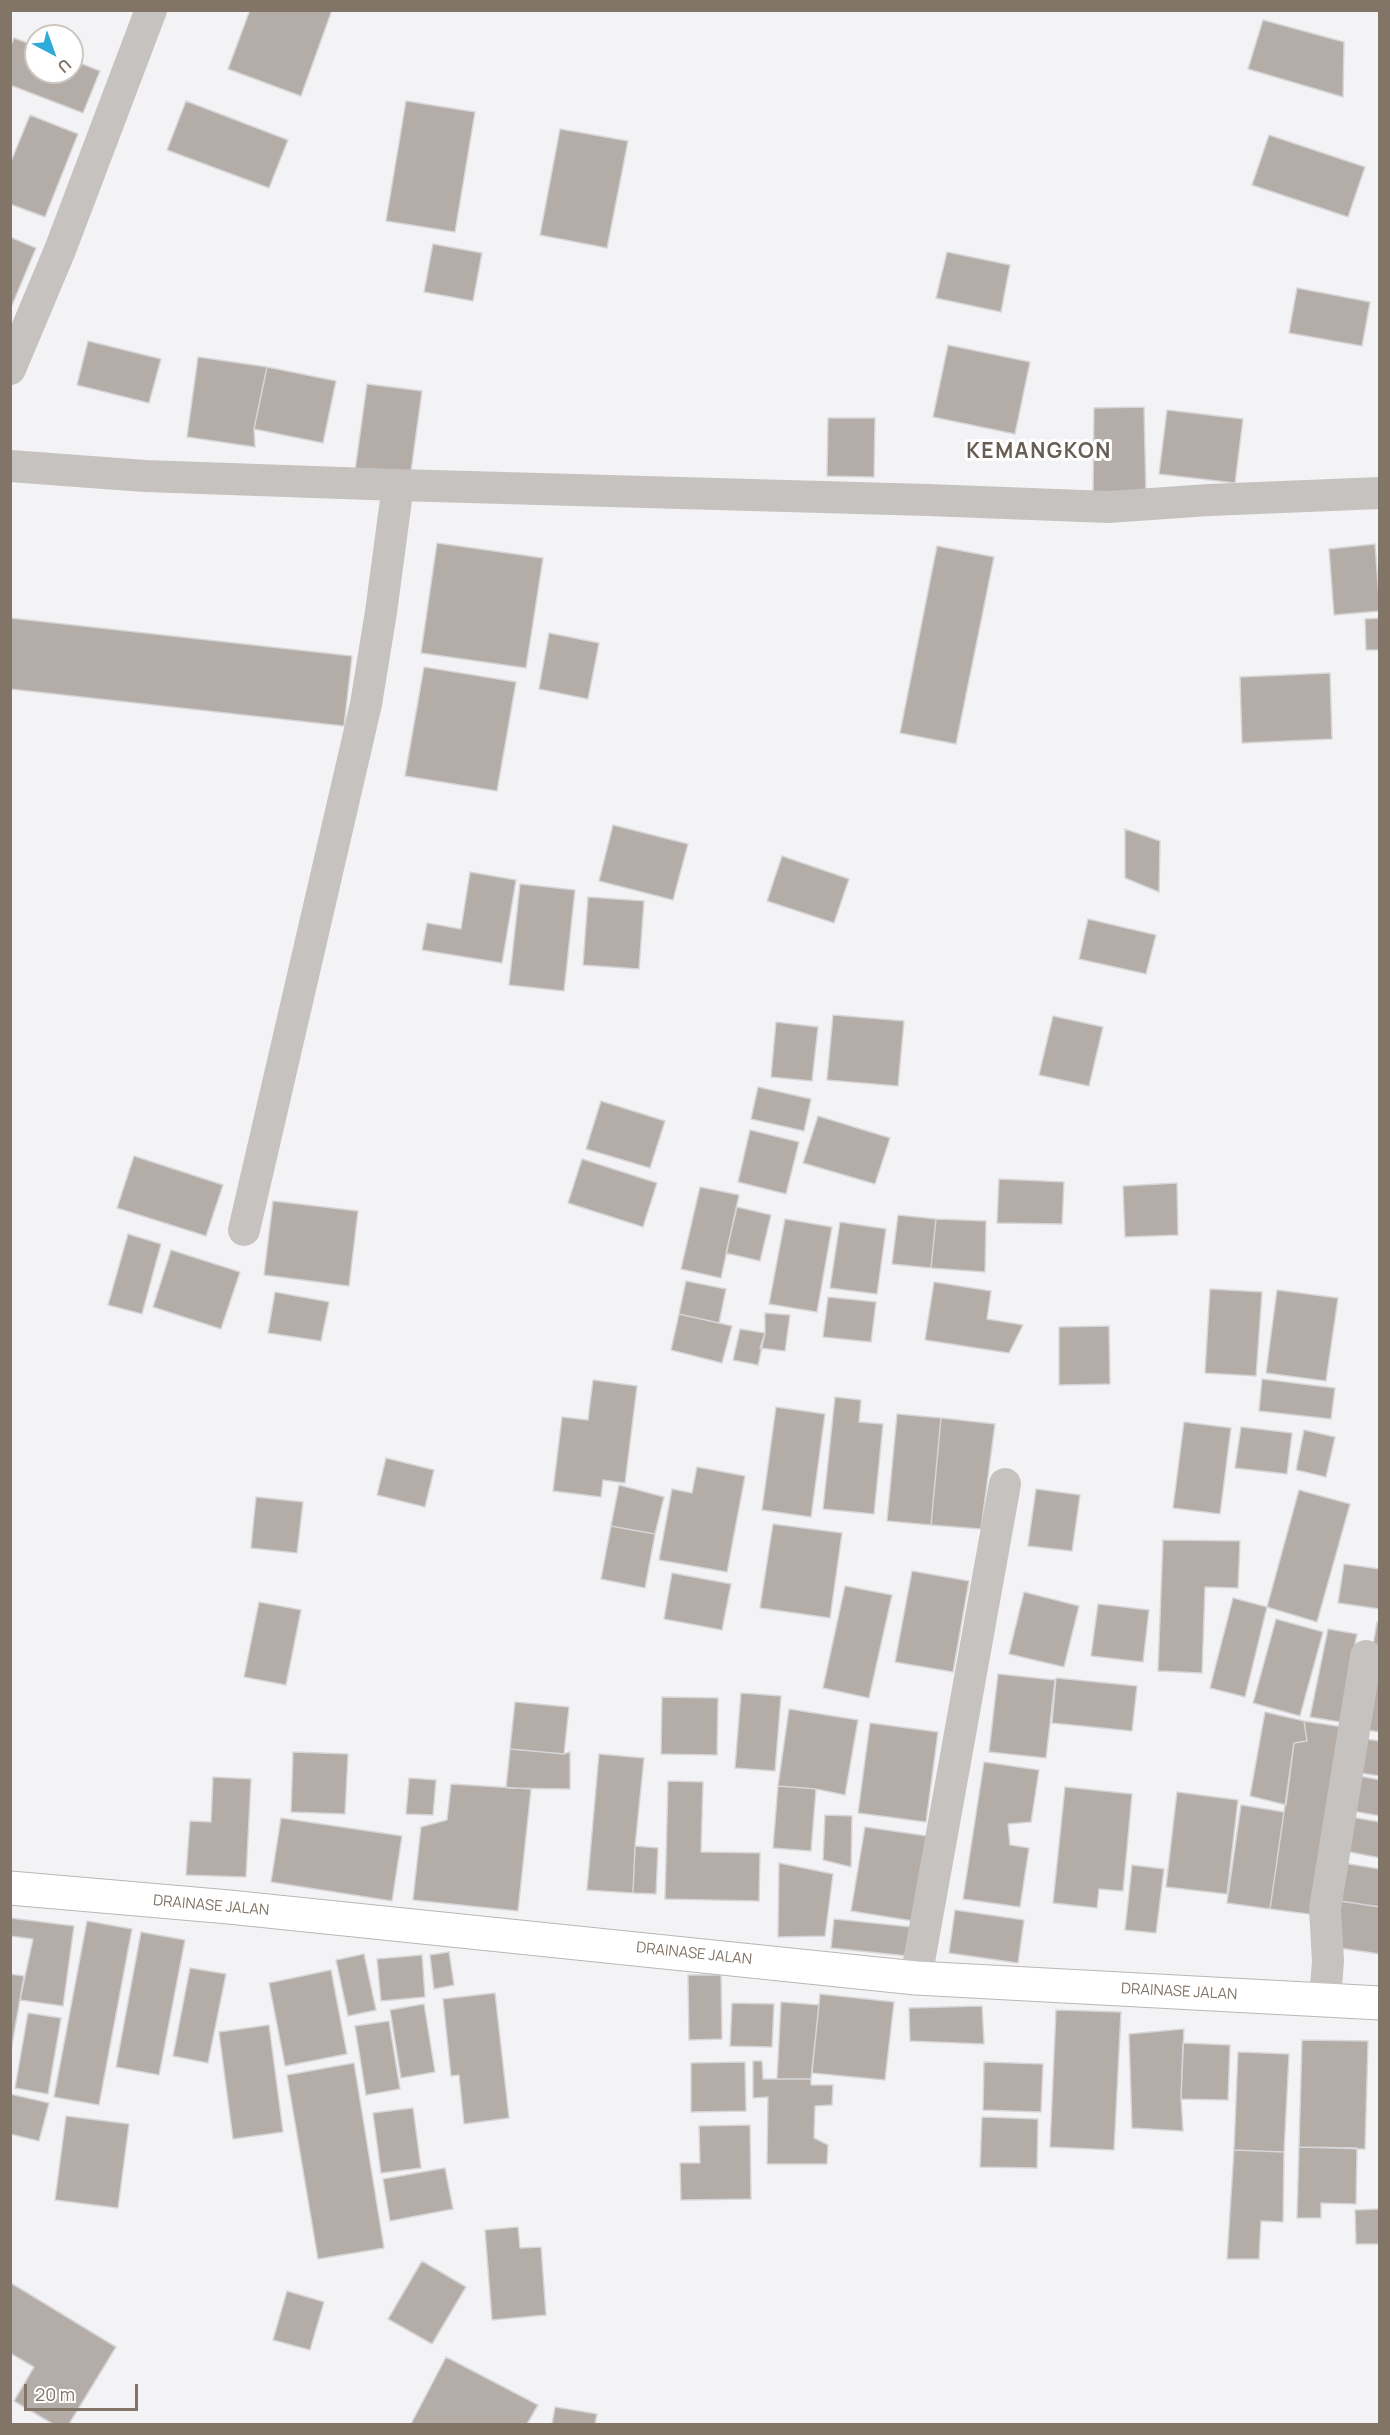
<!DOCTYPE html>
<style>
body{margin:0}
#map{position:relative;width:1390px;height:2435px;overflow:hidden;background:#f3f3f6;font-family:Manrope,sans-serif}
canvas{display:block}
.frame{position:absolute;inset:0;border:12px solid #827467;pointer-events:none}
.north{position:absolute;left:24px;top:24px;width:60px;height:60px;box-sizing:border-box;background:#fff;border:2px solid #cdc7c2;border-radius:50%;rotate:139deg;font-size:16px;font-weight:700;line-height:24px;text-align:center;color:#827467}
.north::after{content:'';display:block;margin:auto;width:21px;height:27px;background:#2fabda;clip-path:polygon(50% 0,100% 100%,50% 72%,0 100%)}
.scale{position:absolute;left:24px;top:2384px;width:114px;height:27px;box-sizing:border-box;border:3px solid #827467;border-top:0;padding-left:8px;font-size:18px;line-height:21px;white-space:nowrap;color:#827467;-webkit-text-stroke:4px #fff;paint-order:stroke}
</style>
<div id="map">
<canvas width="1390" height="2435"></canvas>
<div class="frame"></div>
<div class="north">U</div>
<div class="scale">20 m</div>
</div>
<script>
const ctx = document.querySelector('canvas').getContext('2d');
ctx.lineJoin = 'round';
function fillPath(path, color) {
  ctx.fillStyle = color;
  ctx.fill(path, 'evenodd');
}
function shape(rows) {
  const path = new Path2D();
  for (const r of rows) {
    path.moveTo(r[0], r[1]);
    for (let i = 2; i < r.length; i += 2) path.lineTo(r[i], r[i + 1]);
  }
  return path;
}
function stroke(path, color, width, dash) {
  ctx.strokeStyle = color;
  ctx.lineWidth = width;
  ctx.lineCap = dash ? 'butt' : 'round';
  ctx.setLineDash(dash || []);
  ctx.stroke(path);
}
function drawText(font, color, halo, rows, align = 'center') {
  ctx.font = font + ' Manrope,sans-serif';
  ctx.lineWidth = 6;
  ctx.setLineDash([]);
  ctx.textBaseline = 'middle';
  ctx.strokeStyle = halo;
  ctx.fillStyle = color;
  for (const [text, x, y, turn = 0] of rows) {
    ctx.save();
    ctx.translate(x, y);
    ctx.rotate((+turn || 0) * Math.PI / 180);
    ctx.textAlign = isNaN(turn) ? turn : align;
    if (halo) ctx.strokeText(text, 0, 0);
    ctx.fillText(text, 0, 0);
    ctx.restore();
  }
}
const building = shape([
 [250,10,332,10,301,96,228,69,250,10],
 [1263,20,1344,42,1343,97,1248,69,1263,20],
 [14,38,36,46,36,72,72,72,72,60,100,71,83,113,10,85,10,48,14,38],
 [186,101,288,140,269,188,167,150,186,101],
 [406,101,475,112,455,232,386,221,406,101],
 [30,115,78,134,45,217,10,204,10,164,30,115],
 [560,129,628,141,607,248,540,235,560,129],
 [1269,135,1365,167,1348,217,1252,185,1269,135],
 [10,237,36,248,10,310,10,237],
 [433,244,482,253,473,301,424,292,433,244],
 [947,252,1010,265,1001,312,936,298,947,252],
 [1297,288,1370,302,1362,346,1289,333,1297,288],
 [88,341,161,359,149,403,77,385,88,341],
 [948,345,1030,362,1015,434,933,417,948,345],
 [198,357,267,367,254,429,255,447,187,437,198,357],
 [267,367,336,381,323,443,254,429,267,367],
 [367,384,422,391,410,478,355,471,367,384],
 [1144,407,1146,496,1093,497,1094,408,1144,407],
 [1167,410,1243,419,1235,483,1159,474,1167,410],
 [828,418,875,418,874,477,827,476,828,418],
 [437,543,543,558,526,668,421,653,437,543],
 [1375,544,1380,611,1334,615,1329,549,1375,544],
 [937,546,994,557,956,744,900,733,937,546],
 [10,618,352,656,344,726,10,689,10,618],
 [1380,618,1380,650,1366,650,1365,619,1380,618],
 [549,633,599,643,588,699,539,689,549,633],
 [424,667,516,682,497,791,405,776,424,667],
 [1330,673,1332,739,1242,743,1240,677,1330,673],
 [613,825,688,844,673,900,599,881,613,825],
 [1125,829,1160,841,1159,892,1125,878,1125,829],
 [782,856,849,879,834,923,767,901,782,856],
 [470,872,516,880,502,963,422,950,427,923,461,929,470,872],
 [520,884,575,890,564,991,509,985,520,884],
 [588,897,644,901,639,969,583,965,588,897],
 [1088,919,1156,935,1146,974,1079,959,1088,919],
 [833,1015,904,1021,898,1086,827,1080,833,1015],
 [1053,1016,1103,1027,1089,1086,1039,1075,1053,1016],
 [776,1022,818,1027,812,1081,771,1077,776,1022],
 [758,1087,811,1099,804,1131,751,1119,758,1087],
 [601,1101,665,1121,650,1168,586,1149,601,1101],
 [818,1116,890,1138,875,1184,803,1163,818,1116],
 [750,1130,799,1142,786,1194,738,1182,750,1130],
 [134,1156,223,1185,206,1236,117,1208,134,1156],
 [582,1159,657,1183,643,1227,568,1203,582,1159],
 [999,1179,1064,1182,1062,1224,997,1223,999,1179],
 [1177,1183,1178,1235,1125,1237,1123,1186,1177,1183],
 [700,1187,739,1195,721,1278,681,1269,700,1187],
 [273,1201,358,1211,349,1286,264,1275,273,1201],
 [737,1207,771,1215,760,1261,726,1253,737,1207],
 [898,1215,936,1219,931,1268,892,1264,898,1215],
 [785,1219,832,1227,817,1312,769,1304,785,1219],
 [936,1219,986,1221,985,1272,931,1268,936,1219],
 [840,1222,886,1229,877,1294,830,1288,840,1222],
 [128,1234,161,1244,142,1314,108,1305,128,1234],
 [171,1250,240,1272,221,1329,153,1307,171,1250],
 [686,1281,726,1289,719,1323,679,1314,686,1281],
 [934,1282,991,1291,987,1319,1023,1325,1009,1353,925,1340,934,1282],
 [1210,1289,1262,1292,1256,1376,1205,1373,1210,1289],
 [1277,1290,1338,1298,1326,1381,1266,1373,1277,1290],
 [275,1292,329,1302,321,1341,268,1333,275,1292],
 [828,1297,876,1302,871,1342,823,1337,828,1297],
 [765,1313,790,1315,785,1351,760,1348,765,1333,765,1313],
 [679,1314,732,1326,722,1363,671,1350,679,1314],
 [1109,1326,1110,1384,1059,1385,1059,1327,1109,1326],
 [740,1329,765,1333,758,1365,733,1360,740,1329],
 [1262,1379,1335,1388,1331,1419,1259,1411,1262,1379],
 [593,1380,637,1386,625,1483,603,1480,601,1497,553,1491,562,1417,588,1420,593,1380],
 [835,1397,861,1400,859,1422,883,1424,874,1514,823,1509,835,1397],
 [776,1407,825,1414,811,1517,762,1510,776,1407],
 [897,1414,941,1418,931,1525,887,1521,897,1414],
 [941,1418,995,1424,981,1529,931,1525,941,1418],
 [1184,1422,1231,1428,1220,1514,1173,1508,1184,1422],
 [1241,1427,1292,1433,1287,1474,1235,1468,1241,1427],
 [1304,1430,1335,1437,1326,1477,1296,1470,1304,1430],
 [386,1458,434,1470,425,1507,377,1495,386,1458],
 [697,1467,745,1476,727,1572,659,1560,672,1489,692,1493,697,1467],
 [619,1485,664,1497,655,1534,611,1526,619,1485],
 [1036,1489,1080,1495,1072,1551,1028,1546,1036,1489],
 [1299,1490,1350,1504,1317,1622,1267,1607,1299,1490],
 [256,1497,303,1502,297,1553,251,1548,256,1497],
 [773,1524,842,1533,830,1618,760,1608,773,1524],
 [611,1526,655,1534,645,1588,601,1579,611,1526],
 [1163,1540,1240,1541,1238,1588,1205,1587,1202,1673,1158,1671,1163,1540],
 [1344,1564,1380,1569,1380,1609,1338,1603,1344,1564],
 [912,1571,969,1581,953,1672,895,1662,912,1571],
 [672,1573,731,1584,722,1630,664,1619,672,1573],
 [845,1586,892,1595,869,1698,823,1688,845,1586],
 [1024,1592,1079,1606,1064,1667,1009,1654,1024,1592],
 [1233,1598,1267,1607,1245,1697,1210,1688,1233,1598],
 [259,1602,301,1610,286,1685,244,1677,259,1602],
 [1098,1604,1149,1610,1143,1662,1091,1656,1098,1604],
 [1276,1619,1323,1632,1300,1716,1253,1703,1276,1619],
 [1377,1622,1380,1623,1380,1658,1371,1657,1377,1622],
 [1328,1629,1357,1634,1340,1722,1310,1717,1328,1629],
 [1380,1668,1380,1732,1366,1730,1380,1668],
 [998,1674,1055,1680,1046,1758,989,1752,998,1674],
 [1056,1678,1137,1686,1132,1731,1052,1723,1056,1678],
 [741,1693,781,1696,775,1771,735,1768,741,1693],
 [662,1697,718,1698,717,1755,661,1754,662,1697],
 [515,1702,569,1707,564,1754,510,1749,515,1702],
 [789,1709,858,1720,845,1795,816,1789,778,1786,789,1709],
 [1265,1712,1304,1721,1307,1741,1294,1743,1286,1805,1250,1796,1265,1712],
 [1304,1721,1343,1727,1316,1915,1270,1909,1294,1743,1307,1741,1304,1721],
 [870,1723,938,1732,926,1822,858,1813,870,1723],
 [1366,1739,1380,1741,1380,1776,1360,1773,1366,1739],
 [510,1749,564,1754,570,1752,570,1789,506,1788,510,1749],
 [293,1752,348,1754,345,1814,291,1812,293,1752],
 [599,1754,644,1758,635,1846,633,1893,587,1890,599,1754],
 [984,1762,1039,1770,1031,1822,1008,1824,1010,1845,1029,1848,1020,1907,963,1899,984,1762],
 [1360,1776,1380,1780,1380,1816,1353,1811,1360,1776],
 [213,1777,251,1779,246,1877,186,1875,190,1821,211,1822,213,1777],
 [409,1778,436,1780,433,1815,406,1814,409,1778],
 [668,1781,703,1782,701,1852,760,1853,759,1901,665,1899,668,1781],
 [451,1784,531,1789,518,1911,413,1900,421,1827,447,1820,451,1784],
 [778,1786,816,1789,811,1851,773,1848,778,1786],
 [1065,1787,1132,1794,1123,1891,1099,1889,1097,1908,1053,1903,1065,1787],
 [1177,1792,1238,1800,1227,1894,1166,1887,1177,1792],
 [1241,1805,1284,1812,1270,1909,1227,1903,1241,1805],
 [825,1815,852,1816,851,1867,823,1860,825,1815],
 [1351,1817,1380,1822,1380,1858,1345,1851,1351,1817],
 [281,1818,402,1836,392,1901,271,1882,281,1818],
 [865,1827,927,1836,913,1921,851,1911,865,1827],
 [635,1846,658,1848,656,1894,633,1893,635,1846],
 [779,1863,833,1874,825,1936,778,1937,779,1863],
 [1343,1863,1380,1869,1380,1907,1340,1901,1343,1863],
 [1132,1865,1164,1869,1156,1933,1125,1930,1132,1865],
 [1340,1901,1380,1907,1380,1954,1332,1947,1340,1901],
 [955,1910,1024,1920,1018,1963,949,1953,955,1910],
 [10,1918,74,1926,63,2006,20,2000,33,1939,10,1936,10,1918],
 [834,1919,911,1927,908,1956,831,1948,834,1919],
 [87,1921,132,1929,99,2105,54,2097,87,1921],
 [141,1932,185,1940,159,2075,116,2067,141,1932],
 [449,1952,454,1985,434,1989,430,1955,449,1952],
 [364,1954,376,2010,348,2016,336,1960,364,1954],
 [422,1955,425,1997,381,2001,377,1959,422,1955],
 [190,1968,226,1974,208,2063,173,2056,190,1968],
 [331,1970,347,2054,285,2066,269,1983,331,1970],
 [10,1974,24,1976,10,2057,10,1974],
 [688,1975,721,1975,722,2039,689,2040,688,1975],
 [495,1993,509,2118,464,2124,459,2075,451,2076,443,1999,495,1993],
 [820,1994,894,2002,885,2080,812,2073,820,1994],
 [781,2002,819,2005,811,2079,777,2079,781,2002],
 [732,2003,774,2004,772,2047,730,2046,732,2003],
 [424,2004,435,2072,401,2078,390,2010,424,2004],
 [982,2006,984,2044,910,2041,909,2008,982,2006],
 [1056,2010,1121,2012,1114,2150,1050,2147,1056,2010],
 [28,2013,61,2018,48,2094,15,2088,28,2013],
 [389,2021,400,2089,366,2095,355,2026,389,2021],
 [269,2025,283,2132,233,2139,219,2032,269,2025],
 [1184,2029,1181,2099,1183,2131,1132,2128,1129,2034,1184,2029],
 [1302,2040,1368,2041,1365,2149,1299,2147,1302,2040],
 [1183,2043,1230,2045,1228,2100,1181,2099,1183,2043],
 [1238,2052,1289,2054,1284,2152,1234,2150,1238,2052],
 [753,2061,762,2061,763,2079,811,2079,811,2085,833,2085,832,2105,815,2106,814,2138,828,2145,827,2164,767,2164,768,2097,753,2098,753,2061],
 [745,2062,746,2111,691,2112,691,2063,745,2062],
 [984,2062,1043,2064,1041,2112,983,2110,984,2062],
 [354,2063,384,2248,318,2259,287,2075,354,2063],
 [10,2094,49,2103,39,2141,10,2134,10,2094],
 [413,2108,421,2168,381,2173,373,2113,413,2108],
 [66,2116,129,2124,118,2208,55,2200,66,2116],
 [982,2117,1038,2119,1037,2168,980,2167,982,2117],
 [750,2125,751,2199,681,2200,680,2163,700,2163,699,2126,750,2125],
 [1299,2147,1357,2148,1356,2204,1321,2203,1321,2218,1297,2218,1299,2147],
 [1234,2150,1284,2152,1283,2222,1261,2221,1259,2259,1227,2259,1234,2150],
 [445,2168,453,2209,390,2221,383,2179,445,2168],
 [1380,2209,1380,2244,1356,2244,1355,2210,1380,2209],
 [518,2227,520,2248,541,2247,546,2315,492,2320,485,2230,518,2227],
 [422,2261,466,2287,432,2344,388,2319,422,2261],
 [11,2283,116,2347,69,2424,53,2424,14,2401,34,2367,10,2353,11,2283],
 [287,2291,324,2302,310,2350,273,2340,287,2291],
 [446,2357,538,2405,527,2424,411,2424,446,2357],
 [555,2407,597,2414,595,2424,552,2424,555,2407]
]);
fillPath(building, '#b3aca7');
stroke(building, '#d6d5d7', 1.5);
const secondary = shape([
 [10,1888,229,1907,916,1978,1380,2003]
]);
stroke(secondary, '#bbb6b2', 35);
stroke(shape([
 [10,369,60,250,151,10],
 [10,466,145,476,398,485,381,612,366,704,244,1230],
 [398,485,928,500,1108,507,1209,500,1380,493],
 [916,1978,1005,1484],
 [1325,2000,1328,1961,1325,1909,1366,1656]
]), '#c6c2bf', 32);
stroke(secondary, '#fff', 33);
drawText('15px', '#827467', '#fff', [
 ["DRAINASE JALAN",211,1906,5],
 ["DRAINASE JALAN",694,1954,6],
 ["DRAINASE JALAN",1179,1992,3]
]);
ctx.letterSpacing = '1.5px';
drawText('bold 21px', '#685e54', '#fff', [
 ["KEMANGKON",1039,452]
]);
ctx.letterSpacing = '0px';
</script>
